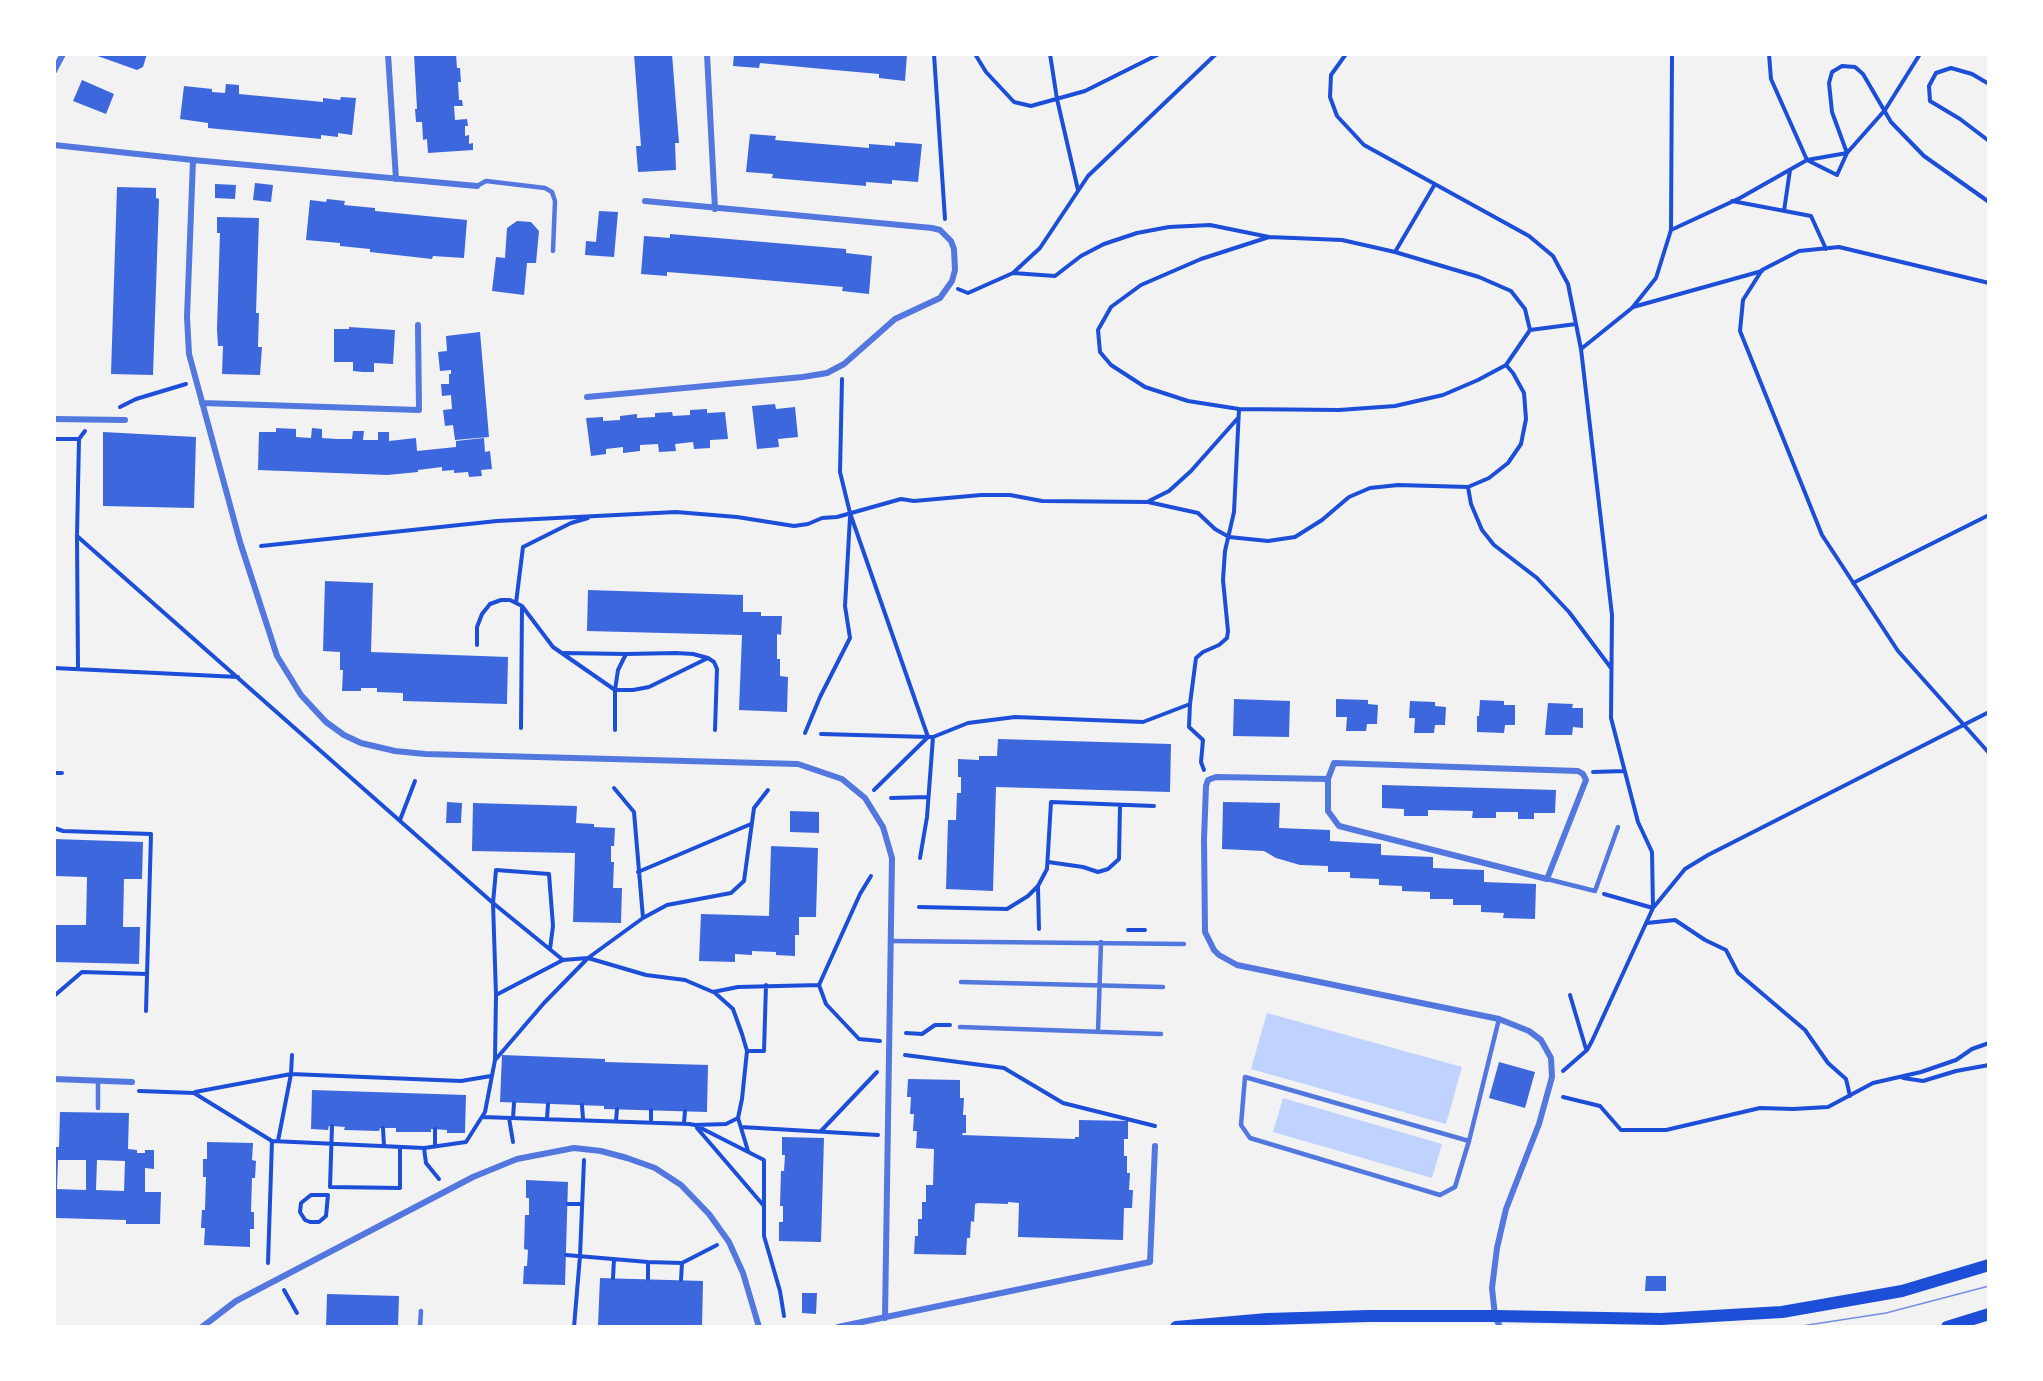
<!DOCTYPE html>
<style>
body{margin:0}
#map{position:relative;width:2043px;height:1381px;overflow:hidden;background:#f2f2f2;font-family:"Fira Sans",sans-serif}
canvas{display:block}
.frame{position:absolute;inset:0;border:56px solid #fff;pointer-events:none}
</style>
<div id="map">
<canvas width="2043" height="1381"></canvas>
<div class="frame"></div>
</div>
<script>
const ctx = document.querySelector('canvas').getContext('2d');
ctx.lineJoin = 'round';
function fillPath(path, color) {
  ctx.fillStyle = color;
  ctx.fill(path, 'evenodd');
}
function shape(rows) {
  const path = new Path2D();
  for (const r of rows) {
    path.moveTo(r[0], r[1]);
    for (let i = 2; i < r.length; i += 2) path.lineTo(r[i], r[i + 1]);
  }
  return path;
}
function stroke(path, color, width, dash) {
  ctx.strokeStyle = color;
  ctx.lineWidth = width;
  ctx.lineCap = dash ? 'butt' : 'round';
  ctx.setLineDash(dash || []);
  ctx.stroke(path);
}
fillPath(shape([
 [1267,1013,1462,1067,1446,1124,1251,1069],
 [1283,1098,1442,1144,1432,1178,1273,1132]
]), '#bfd3fe');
fillPath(shape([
 [92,54,147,54,143,67,137,70],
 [414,54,456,54,457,68,460,68,461,82,458,82,459,100,462,100,463,106,454,106,455,120,467,119,468,126,465,126,465,136,469,135,469,144,473,143,473,150,428,153,427,139,423,140,422,122,416,122,415,109,417,109],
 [634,54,672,54,679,143,675,143,676,170,638,172,636,146,641,146],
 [734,54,907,54,905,81,879,78,879,74,823,69,760,63,759,68,733,66],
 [82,80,114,94,106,114,73,101],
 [226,84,239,85,239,94,323,102,323,98,340,100,341,97,356,98,352,135,338,133,338,137,321,135,321,139,208,128,208,123,180,119,184,86,212,89,212,92,225,93],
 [750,134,776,136,775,140,869,148,869,144,895,146,895,142,922,144,918,182,892,180,892,184,866,182,866,186,772,178,773,174,746,172],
 [255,183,273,185,271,202,253,200],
 [215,184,236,185,235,199,215,198],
 [117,187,156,188,156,198,159,199,153,375,111,374],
 [327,199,345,201,344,205,375,208,375,211,467,220,464,258,433,256,432,259,370,252,370,249,340,246,340,243,306,240,310,200,326,202],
 [599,211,618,212,614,257,585,255,586,241,596,242],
 [217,217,259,218,256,313,259,313,258,347,262,347,260,375,222,374,223,346,218,346,217,329,220,233,217,233],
 [517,221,531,222,539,231,536,263,527,263,524,295,492,291,496,257,505,258,507,228],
 [670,234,846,249,846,253,872,256,869,294,842,291,843,287,730,277,667,272,667,276,641,274,644,236,670,238],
 [349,327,395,330,393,364,374,363,374,372,363,372,353,371,353,362,334,362,334,329,349,329],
 [480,332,489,437,455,440,453,425,445,426,443,410,452,409,451,395,442,396,441,384,449,384,449,374,451,374,451,370,440,371,438,352,447,351,446,336],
 [775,404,776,409,795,407,798,437,778,439,779,447,757,449,752,406],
 [707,409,707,413,725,412,728,439,710,440,710,448,694,449,693,442,675,444,676,451,659,452,658,444,640,445,640,451,623,453,623,447,606,449,606,454,591,456,586,418,603,417,603,421,620,420,620,416,637,414,637,418,655,417,655,413,672,412,673,416,690,415,690,410],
 [276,428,296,429,296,437,311,438,312,428,322,429,322,438,337,439,352,439,353,431,364,431,363,440,378,440,378,432,389,432,389,441,416,438,417,451,456,447,456,441,484,438,485,452,490,451,492,469,481,470,482,476,469,477,468,472,454,473,454,470,442,471,442,467,418,470,418,472,387,475,258,470,259,432,276,432],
 [103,432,196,437,194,508,103,506],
 [325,581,373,583,371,652,508,657,507,704,403,701,403,693,377,692,377,688,361,688,361,691,342,691,343,670,340,670,340,652,323,651],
 [588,590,743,595,743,612,761,612,761,616,782,616,781,635,777,634,777,659,780,659,780,676,788,677,787,712,739,710,742,635,587,631],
 [1234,699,1290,701,1289,737,1233,736],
 [1336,699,1368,700,1368,704,1378,705,1377,724,1367,724,1366,731,1346,731,1347,717,1336,717],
 [1480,700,1504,701,1504,705,1515,705,1515,725,1505,725,1504,733,1477,732,1477,716,1479,716],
 [1410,701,1435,702,1435,706,1446,707,1445,725,1435,725,1434,733,1414,733,1415,718,1409,718],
 [1548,703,1573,704,1572,708,1583,708,1583,728,1573,727,1572,735,1545,735],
 [998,739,1171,744,1170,792,996,787,993,891,946,889,948,820,956,820,957,793,961,793,961,777,958,777,958,759,979,760,979,756,997,756],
 [1382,785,1556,790,1555,813,1534,813,1534,819,1518,819,1518,812,1496,812,1496,818,1472,818,1473,811,1428,810,1428,816,1404,816,1404,809,1382,808],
 [447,802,462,803,461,823,446,823],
 [1223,802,1280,803,1279,828,1330,830,1330,841,1381,844,1381,855,1433,857,1433,868,1484,870,1484,882,1536,884,1535,919,1503,918,1504,913,1481,912,1481,905,1453,905,1453,899,1430,899,1430,892,1402,891,1402,886,1379,885,1379,879,1350,878,1350,872,1328,872,1328,866,1300,865,1276,858,1264,851,1222,849],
 [473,803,577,806,576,823,594,824,594,827,615,828,614,846,611,846,611,862,614,862,613,888,622,888,621,923,573,922,575,853,472,851],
 [790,811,819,812,819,833,790,832],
 [54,839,143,842,142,879,124,879,123,927,140,927,139,964,54,962,54,925,86,925,87,877,54,876],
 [771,846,818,848,816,917,799,917,799,935,795,935,795,956,776,955,776,952,752,951,752,955,735,954,735,962,699,961,701,914,769,916],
 [502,1055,605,1059,605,1062,708,1065,707,1112,604,1109,604,1106,500,1102],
 [1499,1062,1535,1072,1525,1108,1489,1098],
 [908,1079,960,1080,960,1098,964,1098,963,1115,966,1115,966,1133,963,1133,962,1135,1075,1139,1075,1137,1079,1137,1079,1120,1128,1121,1128,1139,1124,1139,1124,1156,1127,1156,1127,1173,1130,1173,1129,1190,1133,1190,1132,1208,1124,1208,1123,1240,1018,1237,1019,1203,1008,1202,1008,1204,978,1203,975,1204,974,1222,971,1221,970,1238,967,1238,966,1255,914,1254,915,1236,918,1236,918,1219,922,1219,922,1202,926,1202,926,1185,933,1185,934,1149,916,1148,917,1131,913,1131,914,1114,910,1114,911,1097,907,1097],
 [312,1090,466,1095,465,1133,447,1133,447,1130,431,1129,431,1132,396,1132,396,1128,380,1128,379,1131,344,1130,345,1127,332,1126,329,1126,328,1130,311,1129],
 [60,1112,129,1113,128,1149,137,1150,137,1153,145,1153,145,1150,154,1150,154,1169,145,1168,145,1192,161,1192,160,1224,126,1224,126,1220,56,1218,56,1221,54,1221,54,1147,59,1147],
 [58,1160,86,1160,86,1190,57,1189],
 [97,1160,125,1161,124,1191,96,1190],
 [782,1137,824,1138,821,1242,779,1241,779,1222,783,1222,783,1206,780,1206,781,1171,784,1171,785,1155,782,1155],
 [207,1142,253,1143,252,1160,256,1161,255,1178,252,1178,251,1212,254,1212,254,1229,250,1229,250,1247,204,1245,205,1228,201,1228,202,1210,205,1210,206,1177,203,1177,203,1159,207,1159],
 [526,1180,568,1182,565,1285,523,1284,524,1266,527,1266,528,1250,524,1249,525,1215,529,1215,529,1198,526,1198],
 [1646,1276,1666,1276,1666,1291,1645,1291],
 [600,1278,703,1281,702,1327,598,1325],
 [802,1293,817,1293,816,1314,802,1313],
 [327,1294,399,1296,398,1327,326,1327]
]), '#3d67dc');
stroke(shape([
 [934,54,945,219],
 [975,54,986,72,1014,102,1031,106,1085,91,1159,54],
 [1050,54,1057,99,1078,190],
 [1346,54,1331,75,1330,97,1337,116,1364,145,1529,236,1553,256,1568,284,1581,349,1612,615,1611,718,1638,822,1652,852,1653,908,1592,1041,1587,1050,1563,1071],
 [1769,54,1771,79,1807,160,1837,175,1847,153,1832,112,1829,83,1832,72,1842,66,1855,67,1863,74,1891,122,1924,156,1989,202],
 [1989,84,1972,74,1951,68,1936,73,1929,86,1930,101,1960,119,1989,141],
 [1732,201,1811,216,1826,249],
 [1784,211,1790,170],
 [1671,230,1740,198,1807,160,1847,153,1885,110,1920,54],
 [1395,252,1435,184],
 [1013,273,1055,276,1081,256,1104,244,1137,233,1169,227,1210,225,1269,237,1342,240,1395,252,1479,277,1511,291,1525,309,1530,330,1506,365,1478,380,1443,395,1395,406,1339,410,1239,409,1188,401,1145,387,1111,365,1100,352,1098,330,1111,307,1141,285,1201,259,1269,237],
 [1989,283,1839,247,1799,251,1762,270,1743,300,1740,331,1822,535,1898,651,1989,753],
 [958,289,968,293,1013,273,1040,248,1088,176,1216,54],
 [1633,307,1762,271],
 [1530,330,1576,324],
 [1581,349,1632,308,1656,278,1671,230,1672,54],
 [120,407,136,399,186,384],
 [85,431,79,439,77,536,493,903,563,960],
 [54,439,79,439],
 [1468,487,1471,504,1482,530,1494,545,1537,578,1569,612,1611,668],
 [1149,501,1169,491,1191,471,1238,418],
 [77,536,78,669],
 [261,546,497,521,676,512,737,517,794,526,808,524,822,518,837,517,901,499,914,501,981,495,1010,495,1042,501,1148,502,1198,513,1215,529,1229,537,1268,541,1295,537,1322,520,1349,497,1370,488,1398,485,1468,487,1489,478,1508,463,1521,444,1526,419,1524,393,1513,373,1506,365],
 [1853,583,1989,515],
 [516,603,523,547,571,523,588,518],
 [477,645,477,627,482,614,490,604,501,600,510,600,522,606,553,647,615,690,615,730],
 [564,653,626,654],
 [708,658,649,687,633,690,615,690,618,670,626,654,676,653,693,654,708,658,714,662,717,669,715,730],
 [54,668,238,677],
 [521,728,522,606],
 [805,733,820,697,850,638,845,606,850,517],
 [821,734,928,737,850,513,840,472,842,379],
 [1204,770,1201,762,1203,740,1189,727,1190,704,1196,658,1203,652,1219,645,1227,638,1228,631,1223,580,1225,551,1234,512,1239,409],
 [1593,772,1624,771],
 [54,773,62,773],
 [614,788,634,812,643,918],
 [874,790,928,737,933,737,968,723,1015,717,1143,722,1190,704],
 [891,798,928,797],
 [400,820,415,781],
 [54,828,63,831,151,834,146,1011],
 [920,858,927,817,933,737],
 [1048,862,1083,867,1098,872,1108,869,1119,859,1120,805],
 [638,872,751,824],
 [1038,887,1039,929],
 [1604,894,1653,908,1685,869,1708,855,1989,712],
 [919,907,1007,909,1028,896,1038,886,1047,869,1051,802,1154,806],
 [1647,923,1675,920,1705,940,1726,950,1738,973,1805,1030,1828,1063,1846,1079,1850,1096],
 [1128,930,1145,930],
 [819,985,826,1004,859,1039,880,1041],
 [496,995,563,960,588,958,643,918,667,905,731,893,744,881,754,808,768,790],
 [1570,995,1586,1049],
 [54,996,82,972,147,974],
 [906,1033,922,1034,935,1025,950,1025],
 [747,1051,764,1051,766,985],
 [905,1055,1004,1068,1063,1103,1155,1126],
 [496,1059,544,1003,588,958,646,975,685,980,713,992,738,987,819,985,860,894,871,876],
 [1903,1078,1923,1081,1956,1071,1989,1065],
 [139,1091,194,1093,272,1141,424,1148,466,1142,485,1112,495,1060,496,995,493,903,496,870,549,874,553,926,550,949],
 [195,1092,291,1074,461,1081,491,1076],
 [1563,1097,1600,1106,1621,1130,1666,1130,1760,1108,1793,1109,1828,1107,1873,1083,1921,1072,1956,1060,1972,1049,1989,1043],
 [582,1105,583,1119],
 [482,1117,689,1124,695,1125,764,1160,764,1236,780,1291,784,1316],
 [509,1118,513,1142],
 [513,1118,514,1103],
 [738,1118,748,1151],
 [547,1119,548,1104],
 [616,1121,617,1109],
 [651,1122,651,1110],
 [684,1123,685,1111],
 [695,1125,726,1124,738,1118,742,1099,747,1051,742,1034,733,1009,714,992],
 [332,1126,330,1187,400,1188,400,1147],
 [741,1127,878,1135],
 [383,1128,384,1146],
 [697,1128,764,1206],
 [435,1129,435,1146],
 [821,1131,877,1072],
 [278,1141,291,1074,292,1055],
 [424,1148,426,1163,439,1179],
 [311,1195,328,1195,326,1216,319,1222,310,1222,305,1220,300,1212,301,1203,311,1195],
 [568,1204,582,1204],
 [566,1255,648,1262,682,1263,717,1245],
 [268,1263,272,1141],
 [613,1278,614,1259],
 [648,1279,648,1262],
 [681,1280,682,1263],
 [284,1290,297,1313],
 [574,1327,580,1256,584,1160]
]), '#1d4ed8', 4);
stroke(shape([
 [477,186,486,181,545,188,552,192,555,201,553,251],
 [1547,879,1595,891,1618,827],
 [891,941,1184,944],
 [961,982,1163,987],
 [960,1027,1161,1034],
 [1098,1032,1101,942],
 [98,1108,98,1081],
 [1469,1141,1245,1077,1241,1125,1250,1138,1440,1195,1455,1187,1469,1141,1499,1019],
 [420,1327,421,1311]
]), '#5277de', 4.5);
stroke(shape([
 [388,54,396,179],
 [707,54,715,209],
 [54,71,63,54],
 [54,145,193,160,477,186],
 [193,160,187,317,189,354,240,542,277,656,301,695,326,722,344,735,361,743,395,751,425,754,798,764,842,779,865,798,883,827,892,858,885,1318],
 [587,397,803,377,827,373,844,364,895,319,940,298,952,281,955,270,954,249,951,241,940,230,932,228,645,201],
 [202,403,419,410,418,325],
 [54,419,125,420],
 [1334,763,1578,771,1583,774,1586,780,1547,879,1339,826,1328,811,1328,779,1334,763],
 [1328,779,1216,777,1208,780,1206,786,1204,839,1205,932,1214,950,1219,955,1237,965,1499,1019,1529,1031,1541,1040,1551,1058,1552,1077,1539,1124,1506,1209,1497,1248,1492,1288,1495,1316,1500,1327],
 [54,1079,132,1082],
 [202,1327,236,1301,473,1177,517,1159,574,1148,601,1151,627,1158,655,1168,681,1185,709,1214,729,1242,743,1273,759,1327],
 [838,1327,1150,1262,1155,1146]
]), '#5277de', 6);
stroke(shape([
 [1176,1327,1267,1319,1368,1316,1495,1316,1661,1319,1782,1312,1902,1291,1989,1265],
 [1947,1327,1989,1314]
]), '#1d4ed8', 12);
stroke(shape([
 [1795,1327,1886,1313,1989,1286]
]), '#7290e2', 1.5);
</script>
